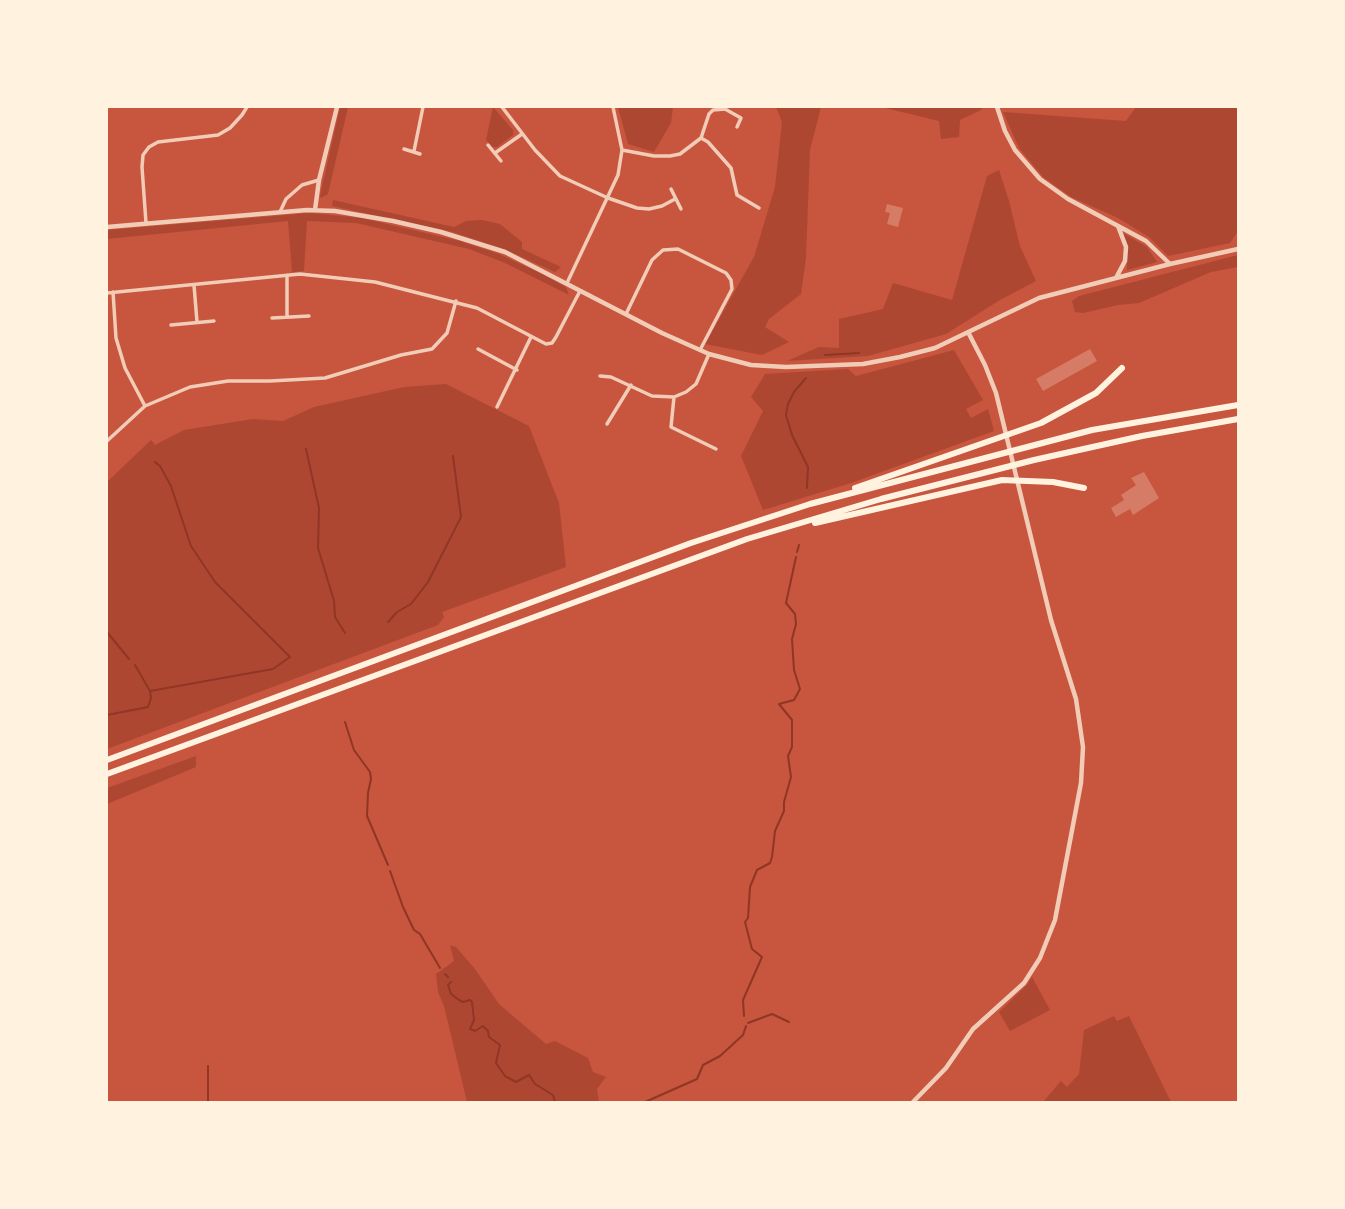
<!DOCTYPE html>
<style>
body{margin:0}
#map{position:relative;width:1345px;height:1209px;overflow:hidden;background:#c8553d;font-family:"Space Grotesk",sans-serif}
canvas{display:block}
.frame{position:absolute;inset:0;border:108px solid #fff3e0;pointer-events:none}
</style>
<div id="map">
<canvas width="1345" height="1209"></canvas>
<div class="frame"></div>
</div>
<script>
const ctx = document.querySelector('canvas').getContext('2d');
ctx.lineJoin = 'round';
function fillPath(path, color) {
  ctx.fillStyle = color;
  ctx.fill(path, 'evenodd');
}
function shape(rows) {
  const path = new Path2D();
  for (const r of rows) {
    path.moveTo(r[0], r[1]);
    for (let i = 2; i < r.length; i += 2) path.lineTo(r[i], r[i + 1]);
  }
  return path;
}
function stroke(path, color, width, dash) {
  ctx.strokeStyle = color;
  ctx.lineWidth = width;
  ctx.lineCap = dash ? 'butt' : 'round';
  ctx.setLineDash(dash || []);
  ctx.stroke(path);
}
fillPath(shape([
 [340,107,348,107,328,194,321,198,320,196],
 [493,107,513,130,513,135,497,147,493,147,486,140],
 [618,107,673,107,671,123,654,152,628,144],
 [776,107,821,107,810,150,806,258,801,294,769,319,765,327,789,342,762,355,705,344,754,257,775,187,782,122],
 [881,107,983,107,981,110,960,120,959,137,941,139,939,121],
 [1136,107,1238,107,1238,231,1230,243,1168,256,1149,237,1118,218,1071,197,1043,177,1019,148,1003,112,1126,121],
 [999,170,1009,201,1020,246,1036,281,1000,300,946,334,868,356,787,361,819,347,839,348,839,319,883,309,893,283,952,300,987,176],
 [333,200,454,227,466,221,482,220,500,224,522,242,522,249,561,267,555,272,506,250,452,232,332,206],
 [310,213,362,218,460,241,499,254,540,273,566,287,569,295,505,263,469,249,356,223,307,221,304,271,292,272,288,221,107,239,107,230],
 [1123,233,1147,247,1157,262,1127,270,1127,246],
 [1238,255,1238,267,1211,272,1139,303,1118,305,1083,313,1075,312,1072,301,1079,296],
 [954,350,983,400,966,409,971,418,988,409,994,431,851,483,763,510,741,456,763,411,751,397,765,374,848,369,856,376],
 [446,384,529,426,559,503,566,567,442,612,444,617,438,625,107,749,107,482,151,440,155,445,184,430,253,419,283,421,314,407,404,387],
 [196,756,196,767,107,804,107,788],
 [450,945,456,947,475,969,499,1004,546,1044,555,1041,588,1058,593,1072,606,1077,597,1089,599,1102,467,1102,444,1006,438,992,436,974,454,961],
 [1032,977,1050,1010,1010,1031,999,1012,1027,985],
 [1114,1016,1117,1021,1129,1016,1171,1102,1043,1102,1061,1081,1067,1087,1079,1074,1084,1030]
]), '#ae4732');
stroke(shape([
 [825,355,859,353],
 [806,378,794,392,788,404,786,415,792,435,808,467,807,488],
 [306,449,319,508,318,548,334,601,335,617,345,633],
 [155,462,160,466,171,486,191,546,215,582],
 [797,552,799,545],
 [388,622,397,612,411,604,428,582,461,517,453,456],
 [107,632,129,659],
 [135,665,150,691,273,669,290,657,216,583],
 [107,715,148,707,151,698,150,691],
 [345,722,354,750,370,772,371,779,368,793,367,816,388,865],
 [390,871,403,907,414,930,420,934,440,968],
 [445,974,448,977],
 [451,982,448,985,451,994,459,1000,463,1002,470,1000,472,1002,474,1020,470,1029,475,1031,483,1026,488,1031,489,1037,500,1045,496,1063,505,1076,516,1082,529,1075,535,1084,553,1095,555,1102],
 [744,1016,743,1000,762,957,752,949,745,922,748,918,750,887,757,870,770,863,772,857,775,831,784,811,784,802,791,777,788,756,792,747,792,720,779,704,794,700,800,689,794,670,792,639,796,624,795,614,786,603,796,557],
 [748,1023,772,1014,789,1022],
 [208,1066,208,1102],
 [645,1102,697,1079,703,1065,720,1056,743,1035,746,1026]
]), '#8f3625', 2);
fillPath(shape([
 [887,204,903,208,898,227,887,224,890,213,885,212],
 [1090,349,1097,361,1043,391,1036,379],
 [1144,472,1159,498,1133,515,1130,509,1116,517,1111,508,1124,500,1121,495,1136,485,1131,478]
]), '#d67c66');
stroke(shape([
 [502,107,535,150,560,176,608,198,637,208,649,209,662,206,675,199],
 [701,138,708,142,731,168,737,195,759,208],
 [488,145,501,161],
 [404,149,420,154],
 [622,150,654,156,670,156,680,154,701,138,709,114,713,110,725,109,741,118,737,127],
 [414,151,423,107],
 [495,153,522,134],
 [671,189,681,209],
 [280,212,286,199,302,185,319,180],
 [146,223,142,167,143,155,149,147,158,142,218,135,230,128,242,115,247,107],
 [287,275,287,316],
 [567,283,618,175,622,150,613,107],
 [194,285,197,322],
 [113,292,116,338,125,368,145,406],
 [107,293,300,274,375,282,477,308,546,344,552,343,556,337,580,291],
 [626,314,652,260,663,250,678,249,726,273,731,280,732,289,700,350],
 [272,318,309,316],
 [171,325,214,321],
 [478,349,517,370],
 [600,376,611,377,652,396,674,397,686,392,696,384,709,354],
 [674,397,671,427,716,449],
 [497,407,531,337],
 [607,424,631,385],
 [107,441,145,406,190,387,228,381,270,381,325,378,401,355,432,349,447,333,456,301]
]), '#f1ccb7', 3.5);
stroke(shape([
 [997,107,1005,131,1015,150,1040,179,1068,199,1146,241,1170,264],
 [315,210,319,180,337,107],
 [107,227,307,210,335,211,393,221,441,232,505,252,662,333,709,354,751,365,786,367,863,364,900,357,935,348,1039,298,1170,264,1238,249],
 [1117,276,1125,261,1126,247,1118,226],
 [913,1102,946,1068,973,1029,1024,983,1040,958,1055,920,1081,783,1083,747,1076,699,1051,620,996,393,985,365,968,332]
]), '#f1ccb7', 4.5);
stroke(shape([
 [855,488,1041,423,1096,393,1122,368],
 [815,523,1002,480,1053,482,1084,488],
 [107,760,691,543,810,504,1092,430,1238,405],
 [107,774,747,539,881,499,1034,460,1142,436,1238,419]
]), '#fff3e0', 6);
</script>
